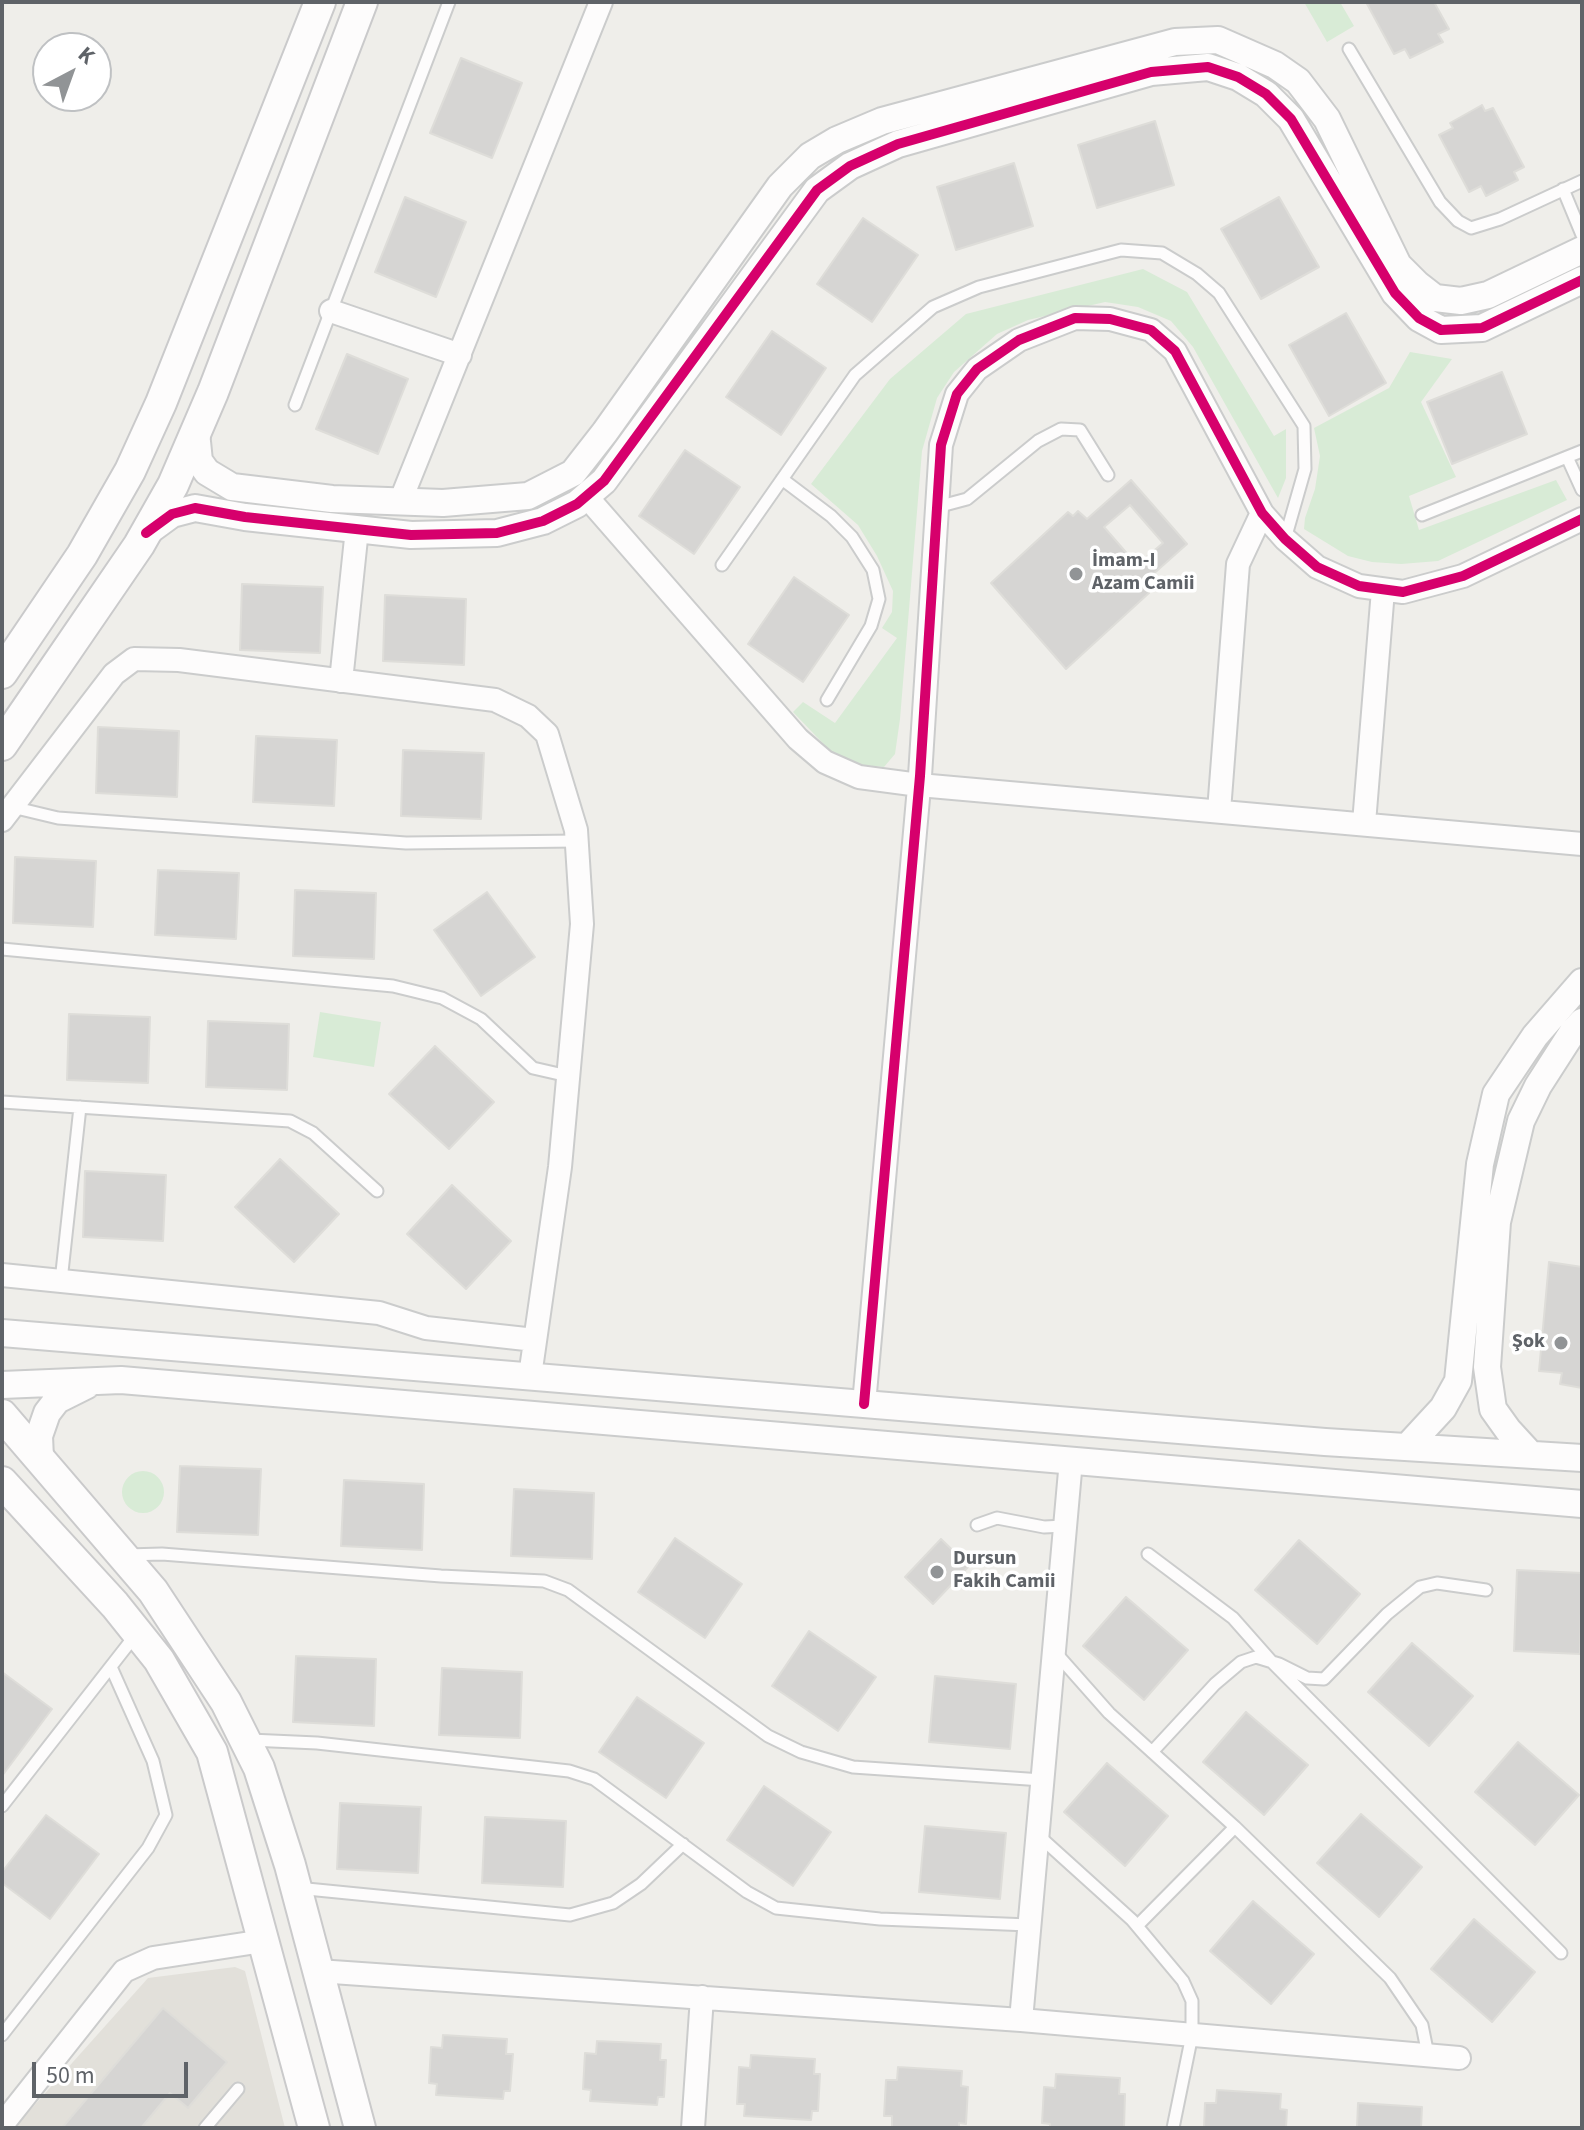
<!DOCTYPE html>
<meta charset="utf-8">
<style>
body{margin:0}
#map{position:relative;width:1584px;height:2130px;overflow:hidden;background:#efeeea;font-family:"Source Sans 3",sans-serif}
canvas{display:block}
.frame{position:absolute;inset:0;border:4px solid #5f6368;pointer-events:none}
.north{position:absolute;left:32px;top:32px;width:80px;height:80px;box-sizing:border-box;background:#fff;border:2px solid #bfc1c3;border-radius:50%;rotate:41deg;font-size:22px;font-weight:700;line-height:32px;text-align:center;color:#5f6368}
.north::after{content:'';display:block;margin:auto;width:28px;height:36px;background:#919496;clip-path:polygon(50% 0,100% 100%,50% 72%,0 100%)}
.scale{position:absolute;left:32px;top:2062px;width:156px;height:36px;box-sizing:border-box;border:4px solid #5f6368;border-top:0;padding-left:10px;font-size:24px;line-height:28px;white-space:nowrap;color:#5f6368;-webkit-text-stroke:6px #fff;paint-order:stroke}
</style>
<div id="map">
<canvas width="1584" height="2130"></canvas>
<div class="frame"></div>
<div class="north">K</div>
<div class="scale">50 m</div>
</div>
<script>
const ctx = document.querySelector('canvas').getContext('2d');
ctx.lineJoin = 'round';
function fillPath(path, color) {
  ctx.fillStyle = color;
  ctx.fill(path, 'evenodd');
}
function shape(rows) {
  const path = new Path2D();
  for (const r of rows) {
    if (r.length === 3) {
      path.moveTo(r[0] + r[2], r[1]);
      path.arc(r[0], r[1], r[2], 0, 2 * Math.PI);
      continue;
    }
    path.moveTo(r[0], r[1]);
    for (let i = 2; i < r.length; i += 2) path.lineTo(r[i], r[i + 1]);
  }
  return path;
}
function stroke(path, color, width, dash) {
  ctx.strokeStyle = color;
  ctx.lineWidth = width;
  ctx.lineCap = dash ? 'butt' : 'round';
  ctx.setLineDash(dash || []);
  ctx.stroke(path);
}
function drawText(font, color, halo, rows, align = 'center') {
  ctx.font = font + ' "Source Sans 3",sans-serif';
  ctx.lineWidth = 7;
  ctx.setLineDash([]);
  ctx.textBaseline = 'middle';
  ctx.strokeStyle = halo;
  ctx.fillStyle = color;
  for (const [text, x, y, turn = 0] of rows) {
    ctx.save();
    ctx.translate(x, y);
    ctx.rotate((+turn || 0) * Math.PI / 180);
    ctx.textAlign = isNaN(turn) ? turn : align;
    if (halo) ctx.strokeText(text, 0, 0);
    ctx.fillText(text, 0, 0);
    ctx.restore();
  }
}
fillPath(shape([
 [235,1967,245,1971,285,2128,14,2128,148,1978]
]), '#e2e0da');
fillPath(shape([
 [1304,2,1340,2,1354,26,1327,42],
 [1143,269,1187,292,1274,436,1286,429,1286,478,1278,498,1193,347,1171,321,1138,307,1105,302,1028,320,997,334,954,372,937,398,922,451,900,719,895,754,884,767,861,765,835,756,793,712,803,702,835,723,897,638,882,628,892,612,893,591,877,556,858,525,811,484,890,379,966,314],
 [1410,352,1452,359,1421,402,1456,477,1409,496,1419,530,1556,480,1567,500,1438,561,1401,564,1372,562,1348,556,1304,529,1305,518,1315,489,1320,456,1314,428,1389,388],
 [320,1012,381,1022,374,1067,313,1057],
 [143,1492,21]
]), '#d8ebd6');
const building = shape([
 [1366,2,1434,2,1449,29,1438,34,1443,42,1410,58,1405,49,1394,54,1366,2],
 [461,58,522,83,492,158,430,133,461,58],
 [1482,105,1485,111,1493,108,1524,167,1514,172,1518,180,1486,196,1481,186,1469,192,1439,135,1453,128,1450,123,1482,105],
 [1155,121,1174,185,1097,208,1078,145,1155,121],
 [1014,163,1033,226,956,250,937,187,1014,163],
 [405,197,466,222,436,297,375,272,405,197],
 [1279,197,1319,267,1261,299,1221,229,1279,197],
 [863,218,918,255,872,322,817,284,863,218],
 [1346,313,1386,383,1329,416,1289,345,1346,313],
 [772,331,826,368,781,435,726,397,772,331],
 [347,354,408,379,378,454,316,429,347,354],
 [1502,372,1527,434,1452,464,1427,402,1502,372],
 [685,450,740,487,694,554,639,516,685,450],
 [1131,480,1187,544,1142,584,1149,593,1066,669,991,583,1068,512,1073,516,1078,511,1087,519,1131,480],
 [1130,505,1163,543,1137,565,1104,527,1130,505],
 [794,577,849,615,803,682,748,644,794,577],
 [242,584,323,587,320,653,240,650,242,584],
 [385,595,466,599,464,665,383,661,385,595],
 [98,727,179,731,177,797,96,793,98,727],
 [256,736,337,740,334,806,253,802,256,736],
 [403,750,484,753,481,819,401,816,403,750],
 [15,857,96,861,93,927,13,923,15,857],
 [158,870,239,873,236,939,155,935,158,870],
 [295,890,376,893,374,959,293,956,295,890],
 [487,892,535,957,481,996,434,930,487,892],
 [69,1014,150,1017,148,1083,67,1080,69,1014],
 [208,1021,289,1024,287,1090,206,1087,208,1021],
 [435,1046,494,1102,449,1149,389,1094,435,1046],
 [280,1159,339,1214,294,1262,235,1207,280,1159],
 [85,1171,166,1175,163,1241,83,1237,85,1171],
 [452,1185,511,1241,466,1289,407,1234,452,1185],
 [1549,1262,1582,1267,1582,1388,1560,1384,1562,1373,1539,1371,1549,1262],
 [180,1466,261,1469,258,1535,177,1532,180,1466],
 [344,1480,424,1484,422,1550,341,1546,344,1480],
 [514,1489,594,1493,592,1559,511,1556,514,1489],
 [675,1538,742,1584,705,1638,638,1592,675,1538],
 [941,1539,969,1566,933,1604,905,1577,941,1539],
 [1299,1540,1360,1594,1317,1644,1255,1590,1299,1540],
 [1517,1570,1582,1573,1580,1654,1514,1651,1517,1570],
 [1126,1597,1188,1650,1144,1700,1083,1646,1126,1597],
 [809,1631,876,1677,838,1731,772,1686,809,1631],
 [1412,1643,1473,1696,1429,1746,1368,1692,1412,1643],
 [296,1656,376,1659,374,1726,293,1722,296,1656],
 [442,1668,522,1672,520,1738,439,1735,442,1668],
 [2,1672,52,1709,2,1776,2,1672],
 [935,1676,1016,1684,1010,1749,929,1742,935,1676],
 [637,1697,704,1743,666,1798,599,1752,637,1697],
 [1246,1712,1308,1765,1264,1815,1203,1762,1246,1712],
 [1518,1742,1579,1795,1535,1845,1475,1792,1518,1742],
 [1107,1763,1168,1816,1125,1866,1064,1812,1107,1763],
 [764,1786,831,1832,793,1886,727,1840,764,1786],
 [340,1803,421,1807,418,1873,337,1869,340,1803],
 [1361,1814,1422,1867,1379,1917,1317,1863,1361,1814],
 [46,1815,99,1854,50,1919,2,1883,2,1872,46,1815],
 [485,1817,566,1821,563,1887,482,1883,485,1817],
 [925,1826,1006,1833,1000,1899,919,1892,925,1826],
 [1253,1901,1314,1954,1271,2004,1210,1951,1253,1901],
 [1474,1919,1535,1972,1492,2022,1431,1969,1474,1919],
 [163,2008,227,2062,188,2108,170,2093,141,2128,62,2128,163,2008],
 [443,2035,507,2039,506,2054,513,2054,510,2091,504,2091,503,2099,436,2095,437,2084,429,2083,431,2047,442,2048,443,2035],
 [597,2041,661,2044,660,2060,666,2060,664,2097,658,2097,657,2105,590,2101,591,2090,583,2089,585,2053,596,2054,597,2041],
 [751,2055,815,2059,814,2074,820,2074,818,2111,812,2111,811,2120,744,2116,745,2104,737,2104,739,2067,750,2068,751,2055],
 [898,2067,962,2071,961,2086,968,2087,966,2124,959,2123,959,2128,892,2128,892,2116,884,2116,886,2080,897,2080,898,2067],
 [1056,2074,1120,2078,1119,2094,1125,2094,1124,2128,1050,2128,1050,2124,1042,2123,1044,2087,1055,2088,1056,2074],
 [1217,2090,1281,2094,1280,2109,1287,2110,1286,2128,1204,2128,1205,2103,1216,2103,1217,2090],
 [1358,2103,1422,2107,1421,2128,1357,2128,1358,2103]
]);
fillPath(building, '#d6d5d3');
stroke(building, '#deddd9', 2);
const service = shape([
 [1349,49,1440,202,1458,221,1471,228,1500,219,1582,181],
 [1563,189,1582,235],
 [295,405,449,2],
 [1567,457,1582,490],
 [782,479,831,516,852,537,873,570,879,599,871,626,827,700],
 [937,507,967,499,1038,441,1061,429,1080,430,1108,475],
 [1422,515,1582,451],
 [722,565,855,375,933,307,979,287,1121,250,1162,253,1197,274,1219,293,1304,426,1305,469,1285,539],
 [12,807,58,818,406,843,577,841],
 [2,949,393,986,442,998,481,1019,533,1068,568,1076],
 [2,1102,290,1121,313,1133,377,1191],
 [61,1281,80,1107],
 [977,1525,997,1518,1044,1527,1065,1526],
 [1148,1554,1233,1618,1271,1661,1561,1953],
 [127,1555,162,1554,441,1576,544,1581,568,1590,768,1736,801,1752,853,1767,1042,1780],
 [1055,1652,1109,1713,1235,1827,1390,1978,1422,2025,1428,2055],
 [250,1740,317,1743,569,1771,594,1779,747,1892,776,1908,880,1919,1029,1925],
 [1152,1752,1215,1684,1241,1662,1256,1657,1279,1664,1307,1678,1324,1679,1387,1614,1420,1587,1437,1583,1486,1590],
 [2,1806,137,1633],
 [1039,1836,1132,1920,1183,1981,1192,2001,1192,2035,1173,2128],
 [297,1888,570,1915,613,1903,641,1884,683,1844],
 [1137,1926,1235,1827],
 [2,2035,148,1848,166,1815,153,1761,111,1667],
 [205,2128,238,2089]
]);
const minor = shape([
 [331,311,460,355],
 [586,496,798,739,825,762,859,777,919,785,1582,844],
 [400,502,601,2],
 [341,681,357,529],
 [1219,811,1238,564,1262,513],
 [2,820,114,674,134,659,179,660,495,700,528,716,547,734,576,830,582,924,560,1167,530,1376],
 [1364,823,1383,590],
 [2,1275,379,1313,426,1328,535,1340],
 [864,1404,920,776,941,445,957,394,977,369,1019,340,1075,318,1110,319,1151,330,1175,351,1262,513,1285,539,1317,567,1359,586,1403,592,1463,576,1582,519],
 [318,1971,1021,2020,1459,2058],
 [1021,2020,1071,1460],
 [2,2125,124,1971,153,1958,263,1941],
 [693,2128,702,1997]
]);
const tertiary = shape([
 [196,432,199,461,207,472,232,487,332,499,443,503,528,496,573,473,605,432,780,186,810,156,837,140,882,121,1175,42,1218,40,1275,65,1298,81,1327,119,1398,265,1417,284,1435,298,1461,301,1488,295,1582,250],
 [146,533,172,514,195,508,245,517,411,535,497,533,543,521,577,504,604,481,817,190,850,166,898,144,1151,72,1208,67,1238,77,1266,94,1291,119,1395,293,1419,318,1441,330,1482,328,1582,280],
 [2,1333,1325,1442,1582,1458],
 [2,1385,121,1380,1582,1504],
 [1407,1447,1443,1408,1458,1381,1480,1164,1496,1094,1535,1036,1582,982],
 [1530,1454,1508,1430,1493,1409,1487,1367,1497,1222,1521,1121,1538,1086,1572,1033,1582,1022],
 [40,1458,39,1436,47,1413,57,1400,87,1385]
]);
const secondary = shape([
 [2,673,82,555,130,471,161,403,320,2],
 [2,745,139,545,173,485,213,392,362,2],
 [2,1415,153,1591,226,1702,259,1768,290,1865,360,2128],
 [2,1482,115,1605,159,1660,212,1752,314,2128]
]);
stroke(service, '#cbcccc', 15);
stroke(minor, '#cbcccc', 26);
stroke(tertiary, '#cbcccc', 30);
stroke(secondary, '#cacacb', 34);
stroke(service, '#fdfcfc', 11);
stroke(minor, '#fdfcfc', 22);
stroke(tertiary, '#fdfcfc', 26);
stroke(secondary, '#fdfcfc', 30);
stroke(shape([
 [146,533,172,514,195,508,245,517,411,535,497,533,543,521,577,504,604,481,817,190,850,166,898,144,1151,72,1208,67,1238,77,1266,94,1291,119,1395,293,1419,318,1441,330,1482,328,1582,280],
 [864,1404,920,776,941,445,957,394,977,369,1019,340,1075,318,1110,319,1151,330,1175,351,1262,513,1285,539,1317,567,1359,586,1403,592,1463,576,1582,519]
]), '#d6006c', 10);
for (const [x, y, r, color] of [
 [1076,574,8,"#919496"],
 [1561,1343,8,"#919496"],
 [937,1572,8,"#919496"]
]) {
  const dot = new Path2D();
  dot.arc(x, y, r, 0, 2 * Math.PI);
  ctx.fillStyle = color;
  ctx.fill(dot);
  stroke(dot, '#fff', 3);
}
drawText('bold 20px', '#5f6368', '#fff', [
 ["İmam-I",1092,562],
 ["Azam Camii",1092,585],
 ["Şok",1545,1343,"right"],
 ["Dursun",953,1560],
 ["Fakih Camii",953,1583]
], 'left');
</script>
